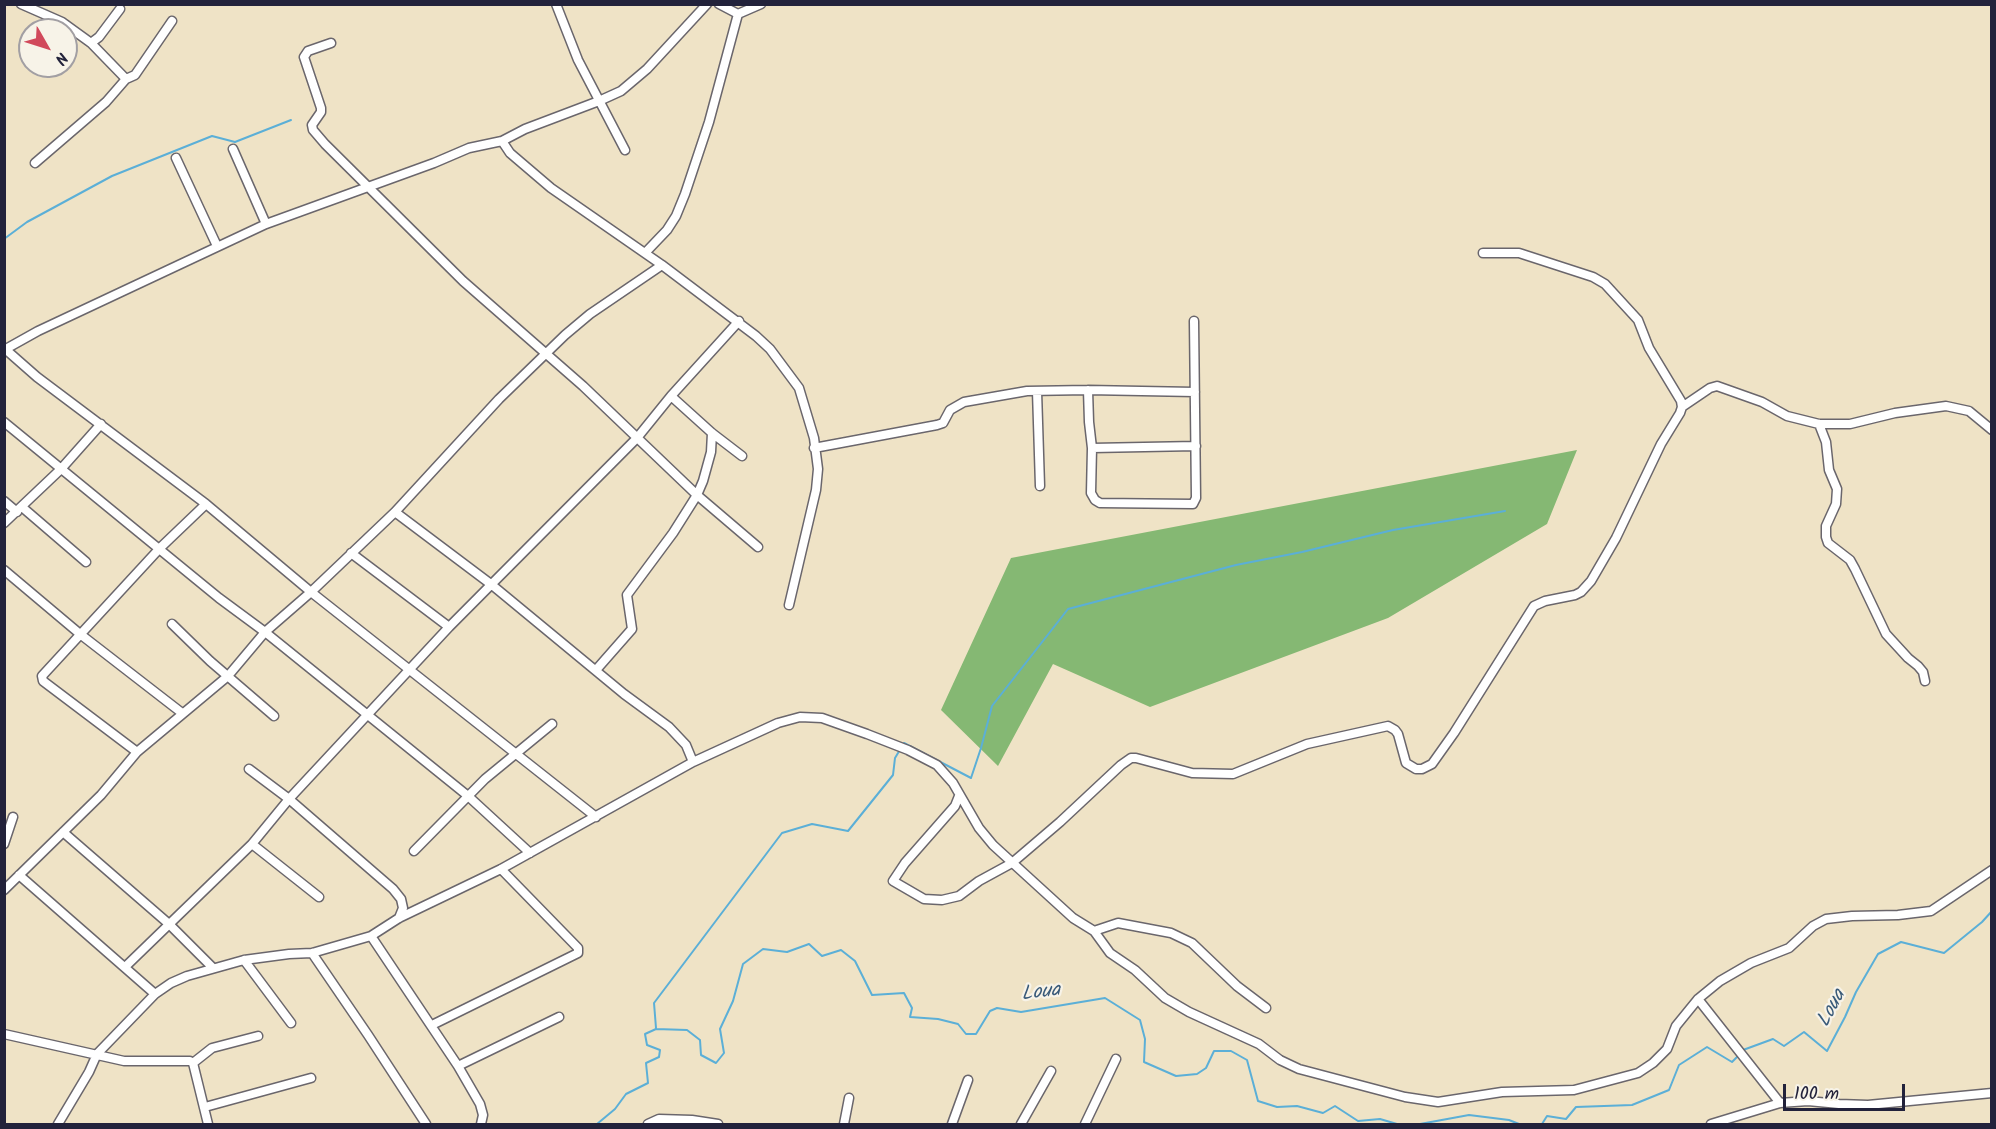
<!DOCTYPE html>
<style>
body{margin:0}
#map{position:relative;width:1996px;height:1129px;overflow:hidden;background:#efe3c6;font-family:Kalam,sans-serif}
canvas{display:block}
.frame{position:absolute;inset:0;border:6px solid #22223b;pointer-events:none}
.north{position:absolute;left:18px;top:18px;width:60px;height:60px;box-sizing:border-box;background:#f7f3e8;border:2px solid #a29fa3;border-radius:50%;rotate:129deg;font-size:16px;font-weight:700;line-height:24px;text-align:center;color:#22223b}
.north::after{content:'';display:block;margin:auto;width:21px;height:27px;background:#d1495b;clip-path:polygon(50% 0,100% 100%,50% 72%,0 100%)}
.scale{position:absolute;left:1783px;top:1084px;width:122px;height:27px;box-sizing:border-box;border:3px solid #22223b;border-top:0;padding-left:8px;font-size:18px;line-height:21px;white-space:nowrap;color:#22223b;-webkit-text-stroke:4px #f7f3e8;paint-order:stroke}
</style>
<div id="map">
<canvas width="1996" height="1129"></canvas>
<div class="frame"></div>
<div class="north">N</div>
<div class="scale">100 m</div>
</div>
<script>
const ctx = document.querySelector('canvas').getContext('2d');
ctx.lineJoin = 'round';
function fillPath(path, color) {
  ctx.fillStyle = color;
  ctx.fill(path, 'evenodd');
}
function shape(rows) {
  const path = new Path2D();
  for (const r of rows) {
    path.moveTo(r[0], r[1]);
    for (let i = 2; i < r.length; i += 2) path.lineTo(r[i], r[i + 1]);
  }
  return path;
}
function stroke(path, color, width, dash) {
  ctx.strokeStyle = color;
  ctx.lineWidth = width;
  ctx.lineCap = dash ? 'butt' : 'round';
  ctx.setLineDash(dash || []);
  ctx.stroke(path);
}
function drawText(font, color, halo, rows, align = 'center') {
  ctx.font = font + ' Kalam,sans-serif';
  ctx.lineWidth = 4.5;
  ctx.setLineDash([]);
  ctx.textBaseline = 'middle';
  ctx.strokeStyle = halo;
  ctx.fillStyle = color;
  for (const [text, x, y, turn = 0] of rows) {
    ctx.save();
    ctx.translate(x, y);
    ctx.rotate((+turn || 0) * Math.PI / 180);
    ctx.textAlign = isNaN(turn) ? turn : align;
    if (halo) ctx.strokeText(text, 0, 0);
    ctx.fillText(text, 0, 0);
    ctx.restore();
  }
}
fillPath(shape([
 [1577,450,1547,524,1388,618,1150,707,1053,664,998,766,941,710,1011,558]
]), '#85b873');
stroke(shape([
 [4,239,27,222,112,176,212,136,235,142,291,120],
 [656,1028,654,1003,782,833,812,824,848,831,893,775,895,758,904,743,971,778,981,748,992,706,1068,609,1236,565,1302,552,1393,530,1505,511],
 [1743,1050,1773,1039,1784,1046,1804,1032,1827,1051,1845,1017,1856,992,1878,954,1901,942,1944,953,1982,922,1992,911],
 [597,1124,615,1109,626,1094,648,1083,646,1063,659,1057,660,1050,647,1045,645,1034,656,1029,687,1030,700,1040,701,1055,716,1063,724,1053,720,1029,733,1001,743,964,763,949,787,952,809,944,822,956,841,950,855,961,872,995,904,993,912,1008,910,1017,938,1019,958,1024,966,1034,976,1034,990,1011,997,1008,1021,1012,1105,998,1140,1020,1145,1039,1144,1062,1176,1076,1197,1074,1206,1068,1214,1051,1231,1051,1247,1060,1258,1101,1277,1107,1297,1106,1323,1113,1335,1106,1358,1121,1380,1119,1397,1124],
 [1420,1124,1469,1115,1509,1120,1519,1124],
 [1542,1124,1547,1116,1566,1119,1576,1107,1632,1105,1669,1090,1679,1065,1707,1047,1732,1062,1739,1055]
]), '#5bafd7', 2);
const minor = shape([
 [21,4,62,22,91,43,99,37,120,9],
 [556,4,578,60,625,150],
 [719,4,738,14],
 [331,43,308,51,304,57,321,108,321,112,312,125,313,130,325,144,463,281,583,386,697,495,758,547],
 [126,79,135,75,172,21],
 [502,141,525,129,599,101,621,91,647,69,707,4],
 [233,149,266,224],
 [176,158,217,246],
 [35,163,106,102,126,79,91,43],
 [645,253,667,230,676,216,685,194,709,122,738,14,761,4],
 [4,348,37,377,206,504,311,592,596,817],
 [4,350,38,331,266,224,434,163,469,148,502,141,510,153,551,188,662,265,756,336,770,349,799,388,814,438,818,469,816,490,789,605],
 [1088,390,1089,422,1092,448,1091,493,1095,500,1100,503,1193,504,1196,498,1194,321],
 [1037,391,1040,486],
 [671,396,712,433,742,456],
 [1682,407,1710,388,1717,386,1762,402,1787,416,1819,424,1850,424,1895,413,1946,406,1969,411,1992,430],
 [4,422,219,598,265,632,468,796,530,853],
 [1819,424,1826,442,1829,470,1837,489,1836,504,1826,526,1826,537,1828,543,1850,560,1855,569,1886,634,1908,658,1918,666,1923,672,1925,681],
 [814,448,937,425,943,423,950,410,964,402,1027,391,1088,390,1195,392],
 [1092,448,1196,446],
 [4,501,17,512],
 [22,507,86,562],
 [395,512,492,585,624,694,669,727,686,745,693,762],
 [4,523,61,469,101,424],
 [351,553,449,627],
 [4,570,80,634,182,713],
 [172,624,210,661,274,716],
 [596,670,632,629,627,595,673,533,697,495,703,481,711,452,712,433],
 [137,752,43,681,42,676,160,548,206,504],
 [249,769,289,799,393,889,401,899,403,908,399,918],
 [959,796,955,806,905,863,893,881,924,899,942,900,959,896,979,881,1012,863,1060,822,1121,765,1131,758,1136,758,1192,773,1233,774,1307,744,1388,726,1395,730,1398,734,1406,763,1416,769,1422,769,1432,764,1454,733,1534,606,1545,601,1575,595,1581,592,1591,581,1616,538,1661,444,1680,413,1682,407,1681,401,1649,348,1638,320,1605,284,1593,277,1519,253,1483,253],
 [63,832,169,924,213,968],
 [4,844,13,817],
 [252,844,319,897],
 [414,851,485,779,552,724],
 [19,875,155,994],
 [4,890,101,795,137,752,228,676,265,632,311,592,395,512,499,399,565,335,590,314,662,265],
 [1094,931,1118,923,1171,933,1192,943,1237,986,1266,1008],
 [371,936,458,1066,480,1104,483,1115,481,1124],
 [312,953,368,1035,426,1124],
 [244,960,291,1023],
 [125,967,252,844,289,799,449,627,637,438,671,396,739,321],
 [1698,999,1780,1103],
 [432,1025,578,953,578,948,501,869],
 [4,1034,124,1061,190,1061,193,1063],
 [193,1063,212,1048,258,1036],
 [193,1063,208,1124],
 [458,1066,559,1017],
 [205,1107,311,1078],
 [58,1124,89,1072,97,1054,155,994,171,983,187,976,244,960,289,954,312,953,371,936,399,918,501,869,693,762,778,723,800,717,822,718,867,734,908,750,937,765,953,783,979,828,993,845,1073,918,1094,931,1110,953,1135,970,1165,998,1189,1012,1259,1044,1280,1060,1299,1069,1405,1097,1438,1102,1502,1092,1574,1090,1638,1073,1653,1063,1667,1049,1676,1026,1698,999,1720,981,1751,963,1789,948,1813,926,1826,919,1852,916,1898,915,1931,911,1992,870],
 [648,1124,659,1119,692,1120,718,1124],
 [844,1124,849,1098],
 [952,1124,968,1080],
 [1021,1124,1051,1071],
 [1085,1124,1116,1059],
 [1711,1124,1780,1103,1808,1101,1839,1104,1868,1105,1992,1093]
]);
stroke(minor, '#6a666c', 11);
stroke(minor, '#fff', 8);
drawText('italic 20px', '#395a79', '#f7f3e8', [
 ["Loua",1041,994,-7],
 ["Loua",1833,1009,-62]
]);
</script>
